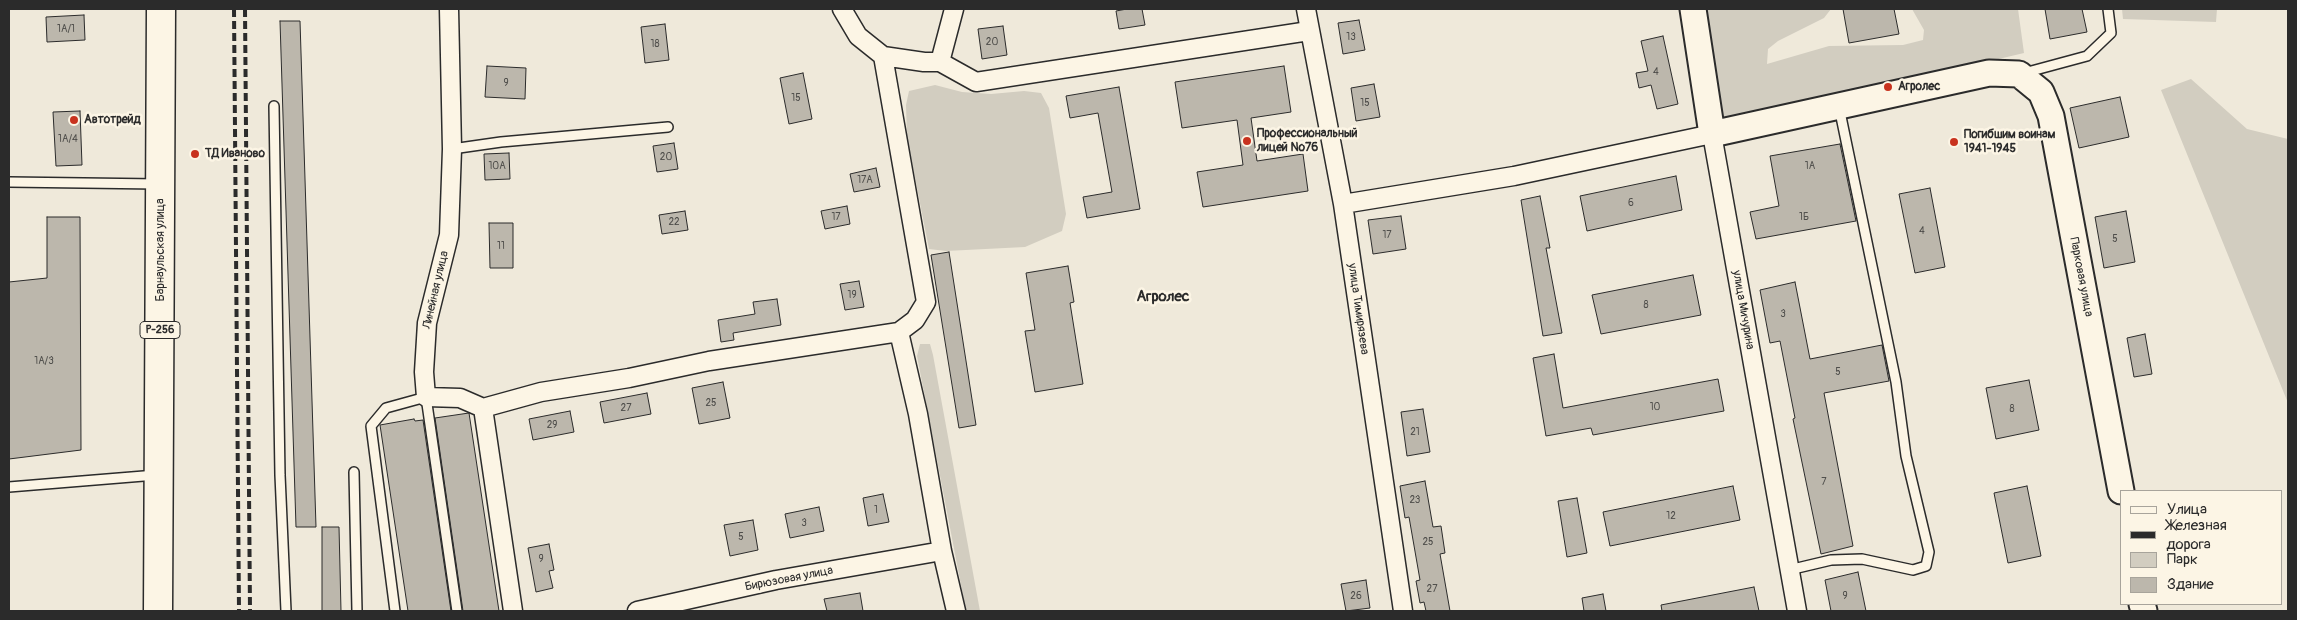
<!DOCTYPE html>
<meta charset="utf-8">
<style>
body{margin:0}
#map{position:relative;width:2297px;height:620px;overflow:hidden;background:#efe9da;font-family:Pangolin,sans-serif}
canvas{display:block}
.frame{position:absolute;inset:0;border:10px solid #2b2b2b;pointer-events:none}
.legend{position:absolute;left:2120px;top:490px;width:162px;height:115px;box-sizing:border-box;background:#fcf5e5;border:1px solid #a8a49b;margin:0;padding:6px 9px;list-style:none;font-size:15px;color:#2b2b2b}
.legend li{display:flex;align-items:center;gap:10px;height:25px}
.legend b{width:25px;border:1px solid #a8a49b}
</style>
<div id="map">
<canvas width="2297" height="620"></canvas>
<div class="frame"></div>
<ul class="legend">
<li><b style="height:6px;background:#fcf5e5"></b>Улица</li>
<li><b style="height:6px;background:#2b2b2b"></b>Железная дорога</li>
<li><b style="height:14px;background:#d2cdc0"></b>Парк</li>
<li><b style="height:14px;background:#bcb7ac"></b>Здание</li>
</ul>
</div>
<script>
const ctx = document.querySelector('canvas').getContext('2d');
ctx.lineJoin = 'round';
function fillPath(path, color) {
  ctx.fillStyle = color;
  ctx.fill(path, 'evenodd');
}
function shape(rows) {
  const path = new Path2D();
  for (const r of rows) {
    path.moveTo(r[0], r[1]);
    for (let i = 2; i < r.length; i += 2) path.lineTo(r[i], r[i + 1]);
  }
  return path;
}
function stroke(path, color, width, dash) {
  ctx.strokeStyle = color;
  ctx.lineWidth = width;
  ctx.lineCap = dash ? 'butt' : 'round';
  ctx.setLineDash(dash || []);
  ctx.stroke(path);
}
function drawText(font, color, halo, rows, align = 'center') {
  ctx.font = font + ' Pangolin,sans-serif';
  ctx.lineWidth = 5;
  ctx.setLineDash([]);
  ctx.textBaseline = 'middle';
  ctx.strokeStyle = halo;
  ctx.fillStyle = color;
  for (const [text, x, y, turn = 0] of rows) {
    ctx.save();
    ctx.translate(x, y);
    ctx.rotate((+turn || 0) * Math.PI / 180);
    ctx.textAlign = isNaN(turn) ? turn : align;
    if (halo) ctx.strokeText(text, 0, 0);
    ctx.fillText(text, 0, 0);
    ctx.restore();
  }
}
fillPath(shape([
 [1680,9,1831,9,1824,18,1778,41,1768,49,1767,64,1829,46,1903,45,1923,40,1924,30,1912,9,2018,9,2024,53,1706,128],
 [2122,9,2217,9,2216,22,2123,19],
 [2191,79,2247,129,2288,139,2288,403,2161,90],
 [935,85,962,92,991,94,1024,91,1041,93,1049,108,1066,214,1062,231,1025,247,946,251,929,249,907,137,906,105,909,91],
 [920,344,930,344,933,355,980,611,966,611,917,356]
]), '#d2cdc0');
const building = shape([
 [1127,9,1142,9,1145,25,1119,29,1116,11,1127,9],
 [1843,9,1894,9,1899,34,1849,43,1843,9],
 [2045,9,2082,9,2087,32,2050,39,2045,9],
 [84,15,85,40,47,42,46,17,84,15],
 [1359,20,1365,50,1343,54,1338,23,1359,20],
 [280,21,300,21,316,527,296,527,280,21],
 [665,24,669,60,645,63,641,27,665,24],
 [1003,26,1007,55,982,59,978,29,1003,26],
 [1663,36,1678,104,1657,109,1651,85,1639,88,1636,73,1648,71,1641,41,1663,36],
 [487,66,526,68,525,99,485,97,487,66],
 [1284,66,1291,112,1251,118,1257,161,1303,154,1308,191,1203,207,1197,172,1243,165,1237,120,1182,128,1175,82,1284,66],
 [803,73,812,119,789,124,780,78,803,73],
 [1374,84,1380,117,1356,121,1351,88,1374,84],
 [1119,87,1140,209,1087,218,1083,197,1112,192,1098,113,1070,118,1066,96,1119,87],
 [2120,97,2129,137,2079,148,2070,108,2120,97],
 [80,111,82,165,56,166,53,112,80,111],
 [674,143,678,169,657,172,653,146,674,143],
 [1840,144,1856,221,1756,239,1750,212,1779,206,1770,156,1840,144],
 [509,153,510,179,485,180,484,154,509,153],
 [876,168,880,187,854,192,850,174,876,168],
 [1676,176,1682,210,1587,231,1580,196,1676,176],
 [1930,188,1945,267,1915,273,1899,194,1930,188],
 [1540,196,1550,248,1546,248,1562,333,1543,336,1521,200,1540,196],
 [847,206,850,224,825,229,821,211,847,206],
 [685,211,688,230,662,234,659,215,685,211],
 [2126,211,2135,262,2104,268,2095,217,2126,211],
 [1401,216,1406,249,1373,254,1368,220,1401,216],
 [47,217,80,217,81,450,9,459,9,282,47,278,47,217],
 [489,223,513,223,513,268,490,268,489,223],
 [949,252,976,425,959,428,931,255,949,252],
 [1068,266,1074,302,1070,303,1083,384,1035,392,1025,331,1035,330,1026,273,1068,266],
 [1693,275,1701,315,1601,334,1592,295,1693,275],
 [859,281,864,307,845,310,840,284,859,281],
 [1795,282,1810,359,1882,345,1889,381,1824,393,1853,546,1821,554,1793,419,1795,418,1780,341,1770,343,1760,290,1795,282],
 [777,299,781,325,733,333,734,340,721,342,718,320,755,314,753,302,777,299],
 [2145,334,2152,374,2134,377,2127,338,2145,334],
 [1554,354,1563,408,1718,379,1724,411,1593,435,1591,428,1546,436,1533,358,1554,354],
 [2029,380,2039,430,1996,439,1986,388,2029,380],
 [723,382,730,418,699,424,692,388,723,382],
 [647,393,651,414,604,423,600,402,647,393],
 [1423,409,1430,452,1407,456,1401,412,1423,409],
 [570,411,574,432,533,440,529,419,570,411],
 [469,413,499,611,463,611,435,418,469,413],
 [414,419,415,421,423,420,451,611,408,611,380,425,414,419],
 [1425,481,1433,527,1441,526,1445,553,1440,554,1450,611,1426,611,1424,602,1420,603,1416,581,1420,580,1409,517,1405,518,1400,486,1425,481],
 [1733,486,1740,520,1610,546,1603,512,1733,486],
 [2027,486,2041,556,2008,563,1994,493,2027,486],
 [883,494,889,522,868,526,863,498,883,494],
 [1577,498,1587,553,1567,557,1558,501,1577,498],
 [819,507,824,531,790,538,785,514,819,507],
 [753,520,758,550,730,556,724,525,753,520],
 [322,527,339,527,341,611,322,611,322,527],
 [549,544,554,570,549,571,553,588,536,592,528,548,549,544],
 [1858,572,1866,611,1831,611,1825,580,1858,572],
 [1366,580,1370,608,1346,611,1341,584,1366,580],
 [1754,587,1759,611,1662,611,1661,605,1754,587],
 [860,593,863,611,827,611,824,599,860,593],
 [1603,594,1606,611,1584,611,1582,598,1603,594]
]);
fillPath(building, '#bcb7ac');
stroke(building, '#2b2b2b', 1);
const lane = shape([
 [2024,73,2087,56,2111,33,2108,9],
 [274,106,280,475,286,611],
 [452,149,501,142,668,127],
 [9,182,158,184],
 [354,472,357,611],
 [9,487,156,475],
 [1789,570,1831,560,1862,559,1913,570,1926,566,1929,552,1906,456,1896,382,1839,107],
 [395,611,371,426,386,408,426,397,457,611]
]);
const street = shape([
 [449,9,452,149,449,235,427,323,424,372,426,397,460,398,483,408,513,611],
 [842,9,858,36,883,56,924,62,940,62,976,82,1309,31],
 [1306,9,1343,204,1403,611],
 [883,56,926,302,915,320,899,332,918,414,942,551,956,611],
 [940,62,954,9],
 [1343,204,1514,176,1712,134,1797,611],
 [483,408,541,392,629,378,709,361,899,332],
 [637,611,776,580,942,551]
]);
const secondary = shape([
 [1693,9,1712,134,1989,73,2019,74,2041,92,2051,116,2121,491],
 [2142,604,2144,611]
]);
const highway = shape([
 [158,611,161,9]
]);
stroke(lane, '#2b2b2b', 12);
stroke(street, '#2b2b2b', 21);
stroke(secondary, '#2b2b2b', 29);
stroke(highway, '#2b2b2b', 31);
stroke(lane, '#fcf5e5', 9);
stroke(street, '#fcf5e5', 18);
stroke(secondary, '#fcf5e5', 25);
stroke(highway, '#fcf5e5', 28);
stroke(shape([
 [234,9,239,611],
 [245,9,250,611]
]), '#2b2b2b', 4, [8, 4]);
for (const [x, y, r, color] of [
 [1888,87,5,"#c8321e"],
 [74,120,5,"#c8321e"],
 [1247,141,5,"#c8321e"],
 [1954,142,5,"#c8321e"],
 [195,154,5,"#c8321e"]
]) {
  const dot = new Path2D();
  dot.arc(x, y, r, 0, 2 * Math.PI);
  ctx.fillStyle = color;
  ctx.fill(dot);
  stroke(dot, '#fcf5e5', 2);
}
drawText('10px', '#4f4e4b', null, [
 ["1А/1",66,29],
 ["13",1351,37],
 ["20",992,42],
 ["18",655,44],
 ["4",1656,72],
 ["9",506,83],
 ["15",796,98],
 ["15",1365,103],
 ["1А/4",68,139],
 ["20",666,157],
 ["10А",497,166],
 ["1А",1810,166],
 ["17А",865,180],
 ["6",1631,203],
 ["17",836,217],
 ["1Б",1804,217],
 ["22",674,222],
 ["4",1922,231],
 ["17",1387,235],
 ["5",2115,239],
 ["11",501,246],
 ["19",852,295],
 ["8",1646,305],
 ["3",1783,314],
 ["1А/3",44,361],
 ["5",1838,372],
 ["25",711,403],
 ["10",1655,407],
 ["27",626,408],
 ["8",2012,409],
 ["29",552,425],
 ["21",1415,432],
 ["7",1824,482],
 ["23",1415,500],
 ["1",876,510],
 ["12",1671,516],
 ["3",804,523],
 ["5",741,537],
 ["25",1428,542],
 ["9",541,559],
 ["27",1432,589],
 ["26",1356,596],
 ["9",1845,596]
]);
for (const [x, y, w] of [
 [160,330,40]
]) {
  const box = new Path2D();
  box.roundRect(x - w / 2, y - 8.5, w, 17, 4);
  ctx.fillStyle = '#fcf5e5';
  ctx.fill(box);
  stroke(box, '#2b2b2b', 1);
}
drawText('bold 11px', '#2b2b2b', null, [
 ["Р-256",160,330]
]);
drawText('bold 12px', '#2b2b2b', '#fcf5e5', [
 ["Агролес",1898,87],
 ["Автотрейд",84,120],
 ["Профессиональный",1257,134],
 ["лицей №76",1257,148],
 ["Погибшим воинам",1964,135],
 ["1941-1945",1964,149],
 ["ТД Иваново",205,154]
], 'left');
drawText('12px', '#2b2b2b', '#fcf5e5', [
 ["Барнаульская улица",161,250,-90],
 ["Парковая улица",2081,277,79],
 ["Линейная улица",436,290,-77],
 ["улица Тимирязева",1358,309,82],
 ["улица Мичурина",1743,310,80],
 ["Бирюзовая улица",789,579,-11]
]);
drawText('bold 15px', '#2b2b2b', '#fcf5e5', [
 ["Агролес",1163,297]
]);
</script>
